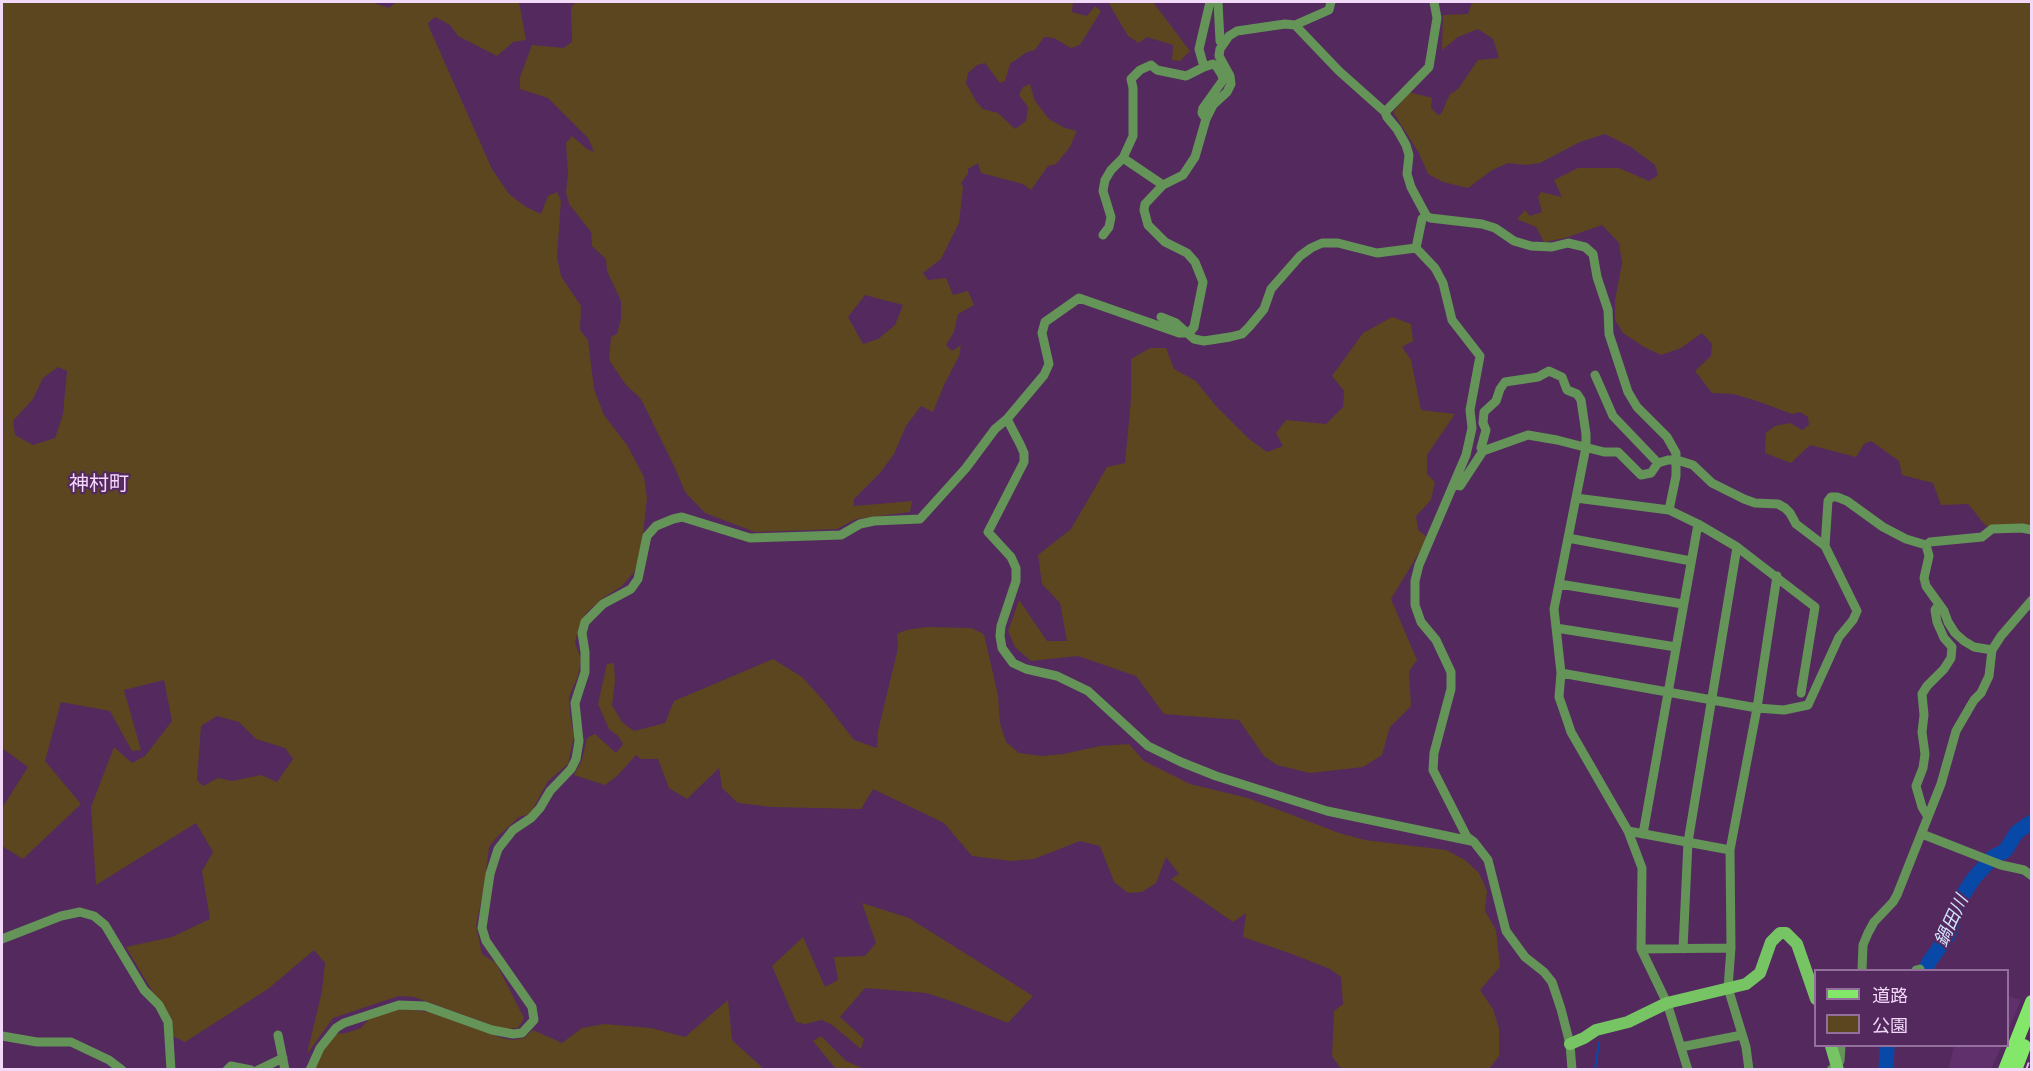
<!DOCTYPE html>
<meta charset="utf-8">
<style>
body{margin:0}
#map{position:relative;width:2033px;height:1071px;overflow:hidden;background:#53295e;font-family:Rubik,"Noto Sans JP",sans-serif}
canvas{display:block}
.frame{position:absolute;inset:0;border:3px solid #f2d9f8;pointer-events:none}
.legend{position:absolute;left:1814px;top:969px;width:195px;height:78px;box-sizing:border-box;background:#53295e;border:2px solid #936f9c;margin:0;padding:8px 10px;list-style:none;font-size:18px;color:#f2d9f8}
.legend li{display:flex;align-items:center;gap:12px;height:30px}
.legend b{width:30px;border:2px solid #936f9c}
</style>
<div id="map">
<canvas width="2033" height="1071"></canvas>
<div class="frame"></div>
<ul class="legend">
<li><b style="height:8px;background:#83e86a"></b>道路</li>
<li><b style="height:16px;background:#5c4620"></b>公園</li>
</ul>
</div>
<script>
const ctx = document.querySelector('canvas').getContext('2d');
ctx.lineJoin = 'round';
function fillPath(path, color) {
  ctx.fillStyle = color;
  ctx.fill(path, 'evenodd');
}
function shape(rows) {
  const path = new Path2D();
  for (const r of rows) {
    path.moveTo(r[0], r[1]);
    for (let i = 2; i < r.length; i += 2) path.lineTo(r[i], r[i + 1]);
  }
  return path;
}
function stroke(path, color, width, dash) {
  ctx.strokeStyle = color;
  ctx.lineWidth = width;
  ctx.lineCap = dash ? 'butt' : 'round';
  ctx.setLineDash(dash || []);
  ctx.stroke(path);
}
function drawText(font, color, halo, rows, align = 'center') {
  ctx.font = font + ' Rubik,"Noto Sans JP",sans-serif';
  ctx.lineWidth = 4.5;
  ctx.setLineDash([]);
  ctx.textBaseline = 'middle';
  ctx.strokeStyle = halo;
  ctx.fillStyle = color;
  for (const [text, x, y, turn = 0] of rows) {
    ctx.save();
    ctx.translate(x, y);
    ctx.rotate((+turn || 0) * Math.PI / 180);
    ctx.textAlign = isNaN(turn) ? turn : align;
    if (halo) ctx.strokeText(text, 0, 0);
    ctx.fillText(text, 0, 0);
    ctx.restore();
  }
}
fillPath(shape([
 [2008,996,2021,1000,2008,1031],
 [1954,1046,2002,1046,1991,1069,1950,1069,1949,1066]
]), '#5f306b');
fillPath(shape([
 [2,2,371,2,389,8,396,2,519,2,526,40,513,42,497,56,458,36,450,25,435,17,428,23,429,27,492,169,509,194,526,207,541,214,548,196,557,192,561,201,557,257,561,276,581,306,580,330,588,340,594,389,604,415,627,445,644,477,647,498,641,552,634,572,622,586,603,598,586,613,579,626,575,643,581,659,578,676,569,697,570,715,574,736,568,764,548,781,530,814,519,817,496,838,489,847,484,888,476,925,482,954,496,963,524,1018,518,1028,503,1029,414,997,399,996,333,1018,307,1054,322,991,325,963,314,950,268,989,185,1042,171,1035,170,1021,126,947,172,937,210,919,202,871,213,852,196,823,96,885,91,807,114,747,132,763,145,756,172,721,164,680,124,690,141,750,132,751,110,711,61,702,45,761,81,804,23,859,2,846,2,808,28,767,2,748],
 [58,367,67,371,63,414,55,438,33,445,15,435,13,421,33,399,43,378],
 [217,716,239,722,256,739,285,748,293,759,277,782,261,775,232,781,218,778,203,786,197,780,201,726],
 [576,2,1073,2,1072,12,1087,16,1095,6,1101,11,1080,45,1071,48,1054,38,1044,37,1035,50,1027,52,1010,64,1005,81,1000,83,985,63,977,65,968,73,966,83,976,101,983,109,998,113,1015,129,1026,121,1028,107,1019,95,1023,87,1030,84,1035,101,1049,119,1065,128,1077,131,1070,147,1056,164,1048,166,1031,190,1023,184,981,173,978,163,968,169,968,174,961,183,963,187,959,223,941,259,923,273,928,280,946,278,953,295,968,291,974,305,958,314,954,332,946,345,952,351,961,345,959,356,944,385,933,412,921,406,906,426,894,454,880,473,854,499,854,506,912,501,910,512,856,519,837,529,755,532,705,513,685,492,675,468,641,399,626,385,609,360,611,337,617,334,621,319,621,301,607,271,606,259,592,246,591,232,569,204,566,193,568,173,566,143,572,136,587,149,594,152,588,138,548,98,520,89,520,77,532,45,563,48,572,42,571,7],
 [865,295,903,305,895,325,878,339,863,344,848,317],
 [1108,2,1153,2,1190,51,1180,61,1172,60,1173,45,1147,37,1139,43,1128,36],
 [1472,2,2031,2,2031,527,1998,531,1985,525,1968,504,1941,505,1933,483,1902,475,1899,461,1871,441,1864,444,1856,457,1810,445,1791,463,1765,453,1766,433,1775,426,1790,423,1802,430,1809,425,1808,417,1800,412,1792,414,1757,401,1733,394,1712,393,1695,371,1711,356,1712,344,1702,333,1681,348,1661,355,1644,347,1623,333,1615,320,1615,300,1622,263,1619,243,1602,225,1565,238,1544,242,1536,227,1517,219,1525,210,1530,216,1542,212,1538,197,1541,192,1562,197,1554,180,1578,168,1619,168,1649,181,1658,175,1655,165,1631,147,1605,134,1580,142,1540,163,1526,165,1508,163,1492,170,1468,188,1443,182,1428,174,1419,153,1393,112,1409,92,1432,98,1431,108,1438,115,1441,114,1450,94,1458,89,1478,60,1499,58,1493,39,1478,29,1458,37,1442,50,1443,15,1468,14],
 [1392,317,1411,324,1413,341,1402,347,1411,360,1421,410,1455,414,1427,455,1427,474,1435,482,1431,500,1416,516,1418,530,1428,538,1391,599,1417,660,1409,671,1411,706,1390,727,1382,755,1363,767,1310,773,1277,765,1264,756,1239,720,1164,714,1136,676,1078,656,1031,661,1015,647,1008,631,1019,600,1047,641,1067,641,1060,603,1042,584,1038,555,1071,529,1107,467,1125,463,1131,399,1131,359,1150,348,1166,348,1174,369,1196,381,1215,405,1249,439,1267,452,1283,446,1276,433,1286,420,1326,424,1343,407,1344,391,1332,376,1363,333],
 [927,627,971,628,984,634,998,695,1000,723,1006,742,1019,753,1042,756,1063,754,1100,746,1129,744,1144,761,1190,784,1248,798,1339,833,1365,840,1446,850,1465,860,1479,873,1487,891,1485,911,1496,930,1500,967,1480,990,1493,1009,1499,1028,1499,1056,1489,1069,1341,1069,1332,1056,1334,1011,1343,1004,1341,977,1330,969,1292,954,1243,937,1246,913,1233,922,1171,879,1179,874,1166,857,1156,883,1142,892,1128,893,1114,882,1100,846,1080,841,1034,859,1011,861,972,856,944,823,873,789,861,809,772,807,738,803,722,788,719,768,687,799,669,788,658,759,641,759,636,755,617,776,605,785,574,775,582,760,587,738,595,734,616,753,623,744,618,736,609,729,598,704,607,664,614,663,615,681,612,705,622,722,634,731,665,723,674,701,773,659,802,677,823,700,854,740,877,748,878,731,898,648,897,634,906,630],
 [862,903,909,918,1033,996,1008,1023,951,1001,926,993,865,988,840,1017,864,1039,861,1049,832,1025,822,1020,805,1024,796,1022,772,966,803,937,825,987,838,980,834,957,865,956,876,943],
 [728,1000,732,1040,764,1069,312,1070,326,1043,335,1034,346,1033,361,1028,370,1018,402,1009,429,1012,502,1038,513,1040,524,1038,533,1030,562,1043,582,1028,604,1024,651,1028,685,1037],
 [821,1036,846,1061,864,1069,836,1069,813,1041]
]), '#5c4620');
stroke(shape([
 [1595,1070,1599,1043]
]), '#0849a8', 2);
stroke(shape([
 [1925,970,1929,962,1949,934,1958,902,1974,878,1993,857,2005,851,2017,832,2032,822],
 [1886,1070,1887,1046]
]), '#0849a8', 15);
stroke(shape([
 [1218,2,1220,41,1224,43],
 [1295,25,1329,10,1331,2],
 [1204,67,1199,49,1210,2],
 [1385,112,1429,67,1437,18,1434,2],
 [1123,158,1133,136,1133,88,1131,79,1140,70,1151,65,1157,70,1186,76,1204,67,1213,64,1217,67,1222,75,1223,80,1203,108,1202,113,1206,119],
 [1426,215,1422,219,1416,248,1435,268,1443,283,1452,320,1480,356,1470,410,1472,428,1466,455,1419,565,1415,581,1415,605,1421,622,1436,640,1451,672,1451,689,1434,753,1433,770,1467,837,1474,842,1488,860,1506,931,1525,957,1544,972,1552,982,1561,1009,1570,1044,1572,1070],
 [1103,235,1109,227,1111,217,1103,191,1105,180,1111,170,1123,158,1163,185],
 [1161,317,1176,323,1194,339,1204,341,1230,337,1242,334,1249,327,1264,309,1271,289,1300,256,1311,248,1322,243,1338,243,1377,253,1416,248],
 [1189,333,1194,327,1203,282,1195,262,1187,253,1165,242,1148,225,1144,210,1145,204,1163,185,1183,175,1195,157,1206,119,1213,105,1227,92,1231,84,1230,76,1219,56,1220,49,1229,36,1237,31,1285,24,1295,25,1339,71,1385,112,1387,117,1397,129,1406,145,1409,155,1407,174,1411,187,1426,215,1430,218,1482,224,1495,228,1514,241,1531,246,1552,247,1568,243,1585,247,1593,254,1597,277,1608,310,1609,334,1628,392,1637,407,1667,437,1676,453,1676,476,1669,510],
 [1595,375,1613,416,1658,463],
 [1007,419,1020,444,1024,453,1024,462,988,532,1011,557,1016,568,1016,581,1001,626,1000,636,1002,648,1013,663,1026,669,1057,676,1088,691,1148,746,1181,762,1216,776,1327,811,1471,841],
 [1483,451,1481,448,1486,430,1483,423,1484,412,1496,401,1500,389,1505,382,1538,377,1549,371,1562,377,1567,390,1577,394,1581,400,1586,434,1586,447,1554,609,1561,673,1559,697,1567,720,1571,732,1628,831,1730,850],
 [1456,485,1460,486,1483,451,1528,435,1557,440,1604,452,1618,452,1641,475,1651,473,1658,463,1668,460,1677,460,1693,465,1712,483,1744,499,1755,503,1778,504,1785,508,1790,513,1796,524,1825,546,1857,611,1853,620,1839,637,1808,705,1784,710,1757,708,1561,673],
 [1576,498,1669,510,1698,524,1737,547,1815,607,1801,693],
 [1568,538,1691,561],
 [1926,545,1929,556,1924,578,1926,586,1944,611,1948,622,1955,633,1964,641,1974,647,1992,650],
 [1825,546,1828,501,1831,497,1837,497,1847,501,1883,527,1906,539,1926,545,1930,542,1982,537,1992,529,2022,528,2032,530],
 [1559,584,1683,604],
 [1556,628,1676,647],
 [1928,817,1922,807,1916,786,1923,768,1925,754,1922,732,1924,715,1922,694,1927,686,1944,669,1951,658,1952,647,1944,638,1937,622,1935,610,1939,604],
 [1628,831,1642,868,1641,949,1667,1003,1688,1070],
 [1643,834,1698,524],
 [1922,834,2001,865,2024,870,2032,876],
 [2,939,61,916,80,912,94,916,105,925,144,990,159,1005,168,1022,171,1070],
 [1641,949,1731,948],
 [1683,949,1688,842,1737,547],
 [1862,970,1863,945,1868,933,1874,922,1893,902,1897,895,1941,784,1956,731,1974,700,1981,693,1989,676,1992,650,2001,636,2032,600],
 [1916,970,1920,969],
 [278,1035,285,1070],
 [2,1036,37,1042,71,1042,109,1060,122,1070],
 [1681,1047,1742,1035],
 [227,1070,231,1066,251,1070],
 [258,1070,283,1058],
 [310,1070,320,1048,336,1028,344,1023,399,1005,425,1006,492,1030,513,1034,522,1033,534,1020,532,1007,486,941,482,928,490,874,498,849,513,830,531,818,540,808,550,791,571,769,576,759,579,741,575,703,585,672,585,652,582,633,585,622,603,604,631,589,638,579,647,536,656,526,673,519,682,517,750,538,841,535,860,524,874,521,920,519,966,468,995,429,1007,419,1044,375,1049,364,1042,333,1045,322,1079,298,1179,333,1189,333],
 [1749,1070,1746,1047,1728,988,1731,948,1730,850,1757,708,1777,576],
 [1831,1070,1840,1061,1841,1046]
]), '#649458', 9);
stroke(shape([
 [1570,1044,1584,1038,1596,1030,1628,1022,1667,1003,1746,984,1760,973,1771,942,1780,933,1786,933,1797,944,1816,999],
 [1831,1046,1838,1070]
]), '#76c463', 12);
stroke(shape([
 [2005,1070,2032,1002],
 [2015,1070,2024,1046]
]), '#83e86a', 14);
stroke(shape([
 [2026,1070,2032,1054]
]), '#dcc0e3', 2, [8, 8]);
drawText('italic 18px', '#d3e3fc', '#53295e', [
 ["鍋田川",1952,921,-65]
]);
drawText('20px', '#f5d7fc', '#53295e', [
 ["神村町",99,484]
]);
</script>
